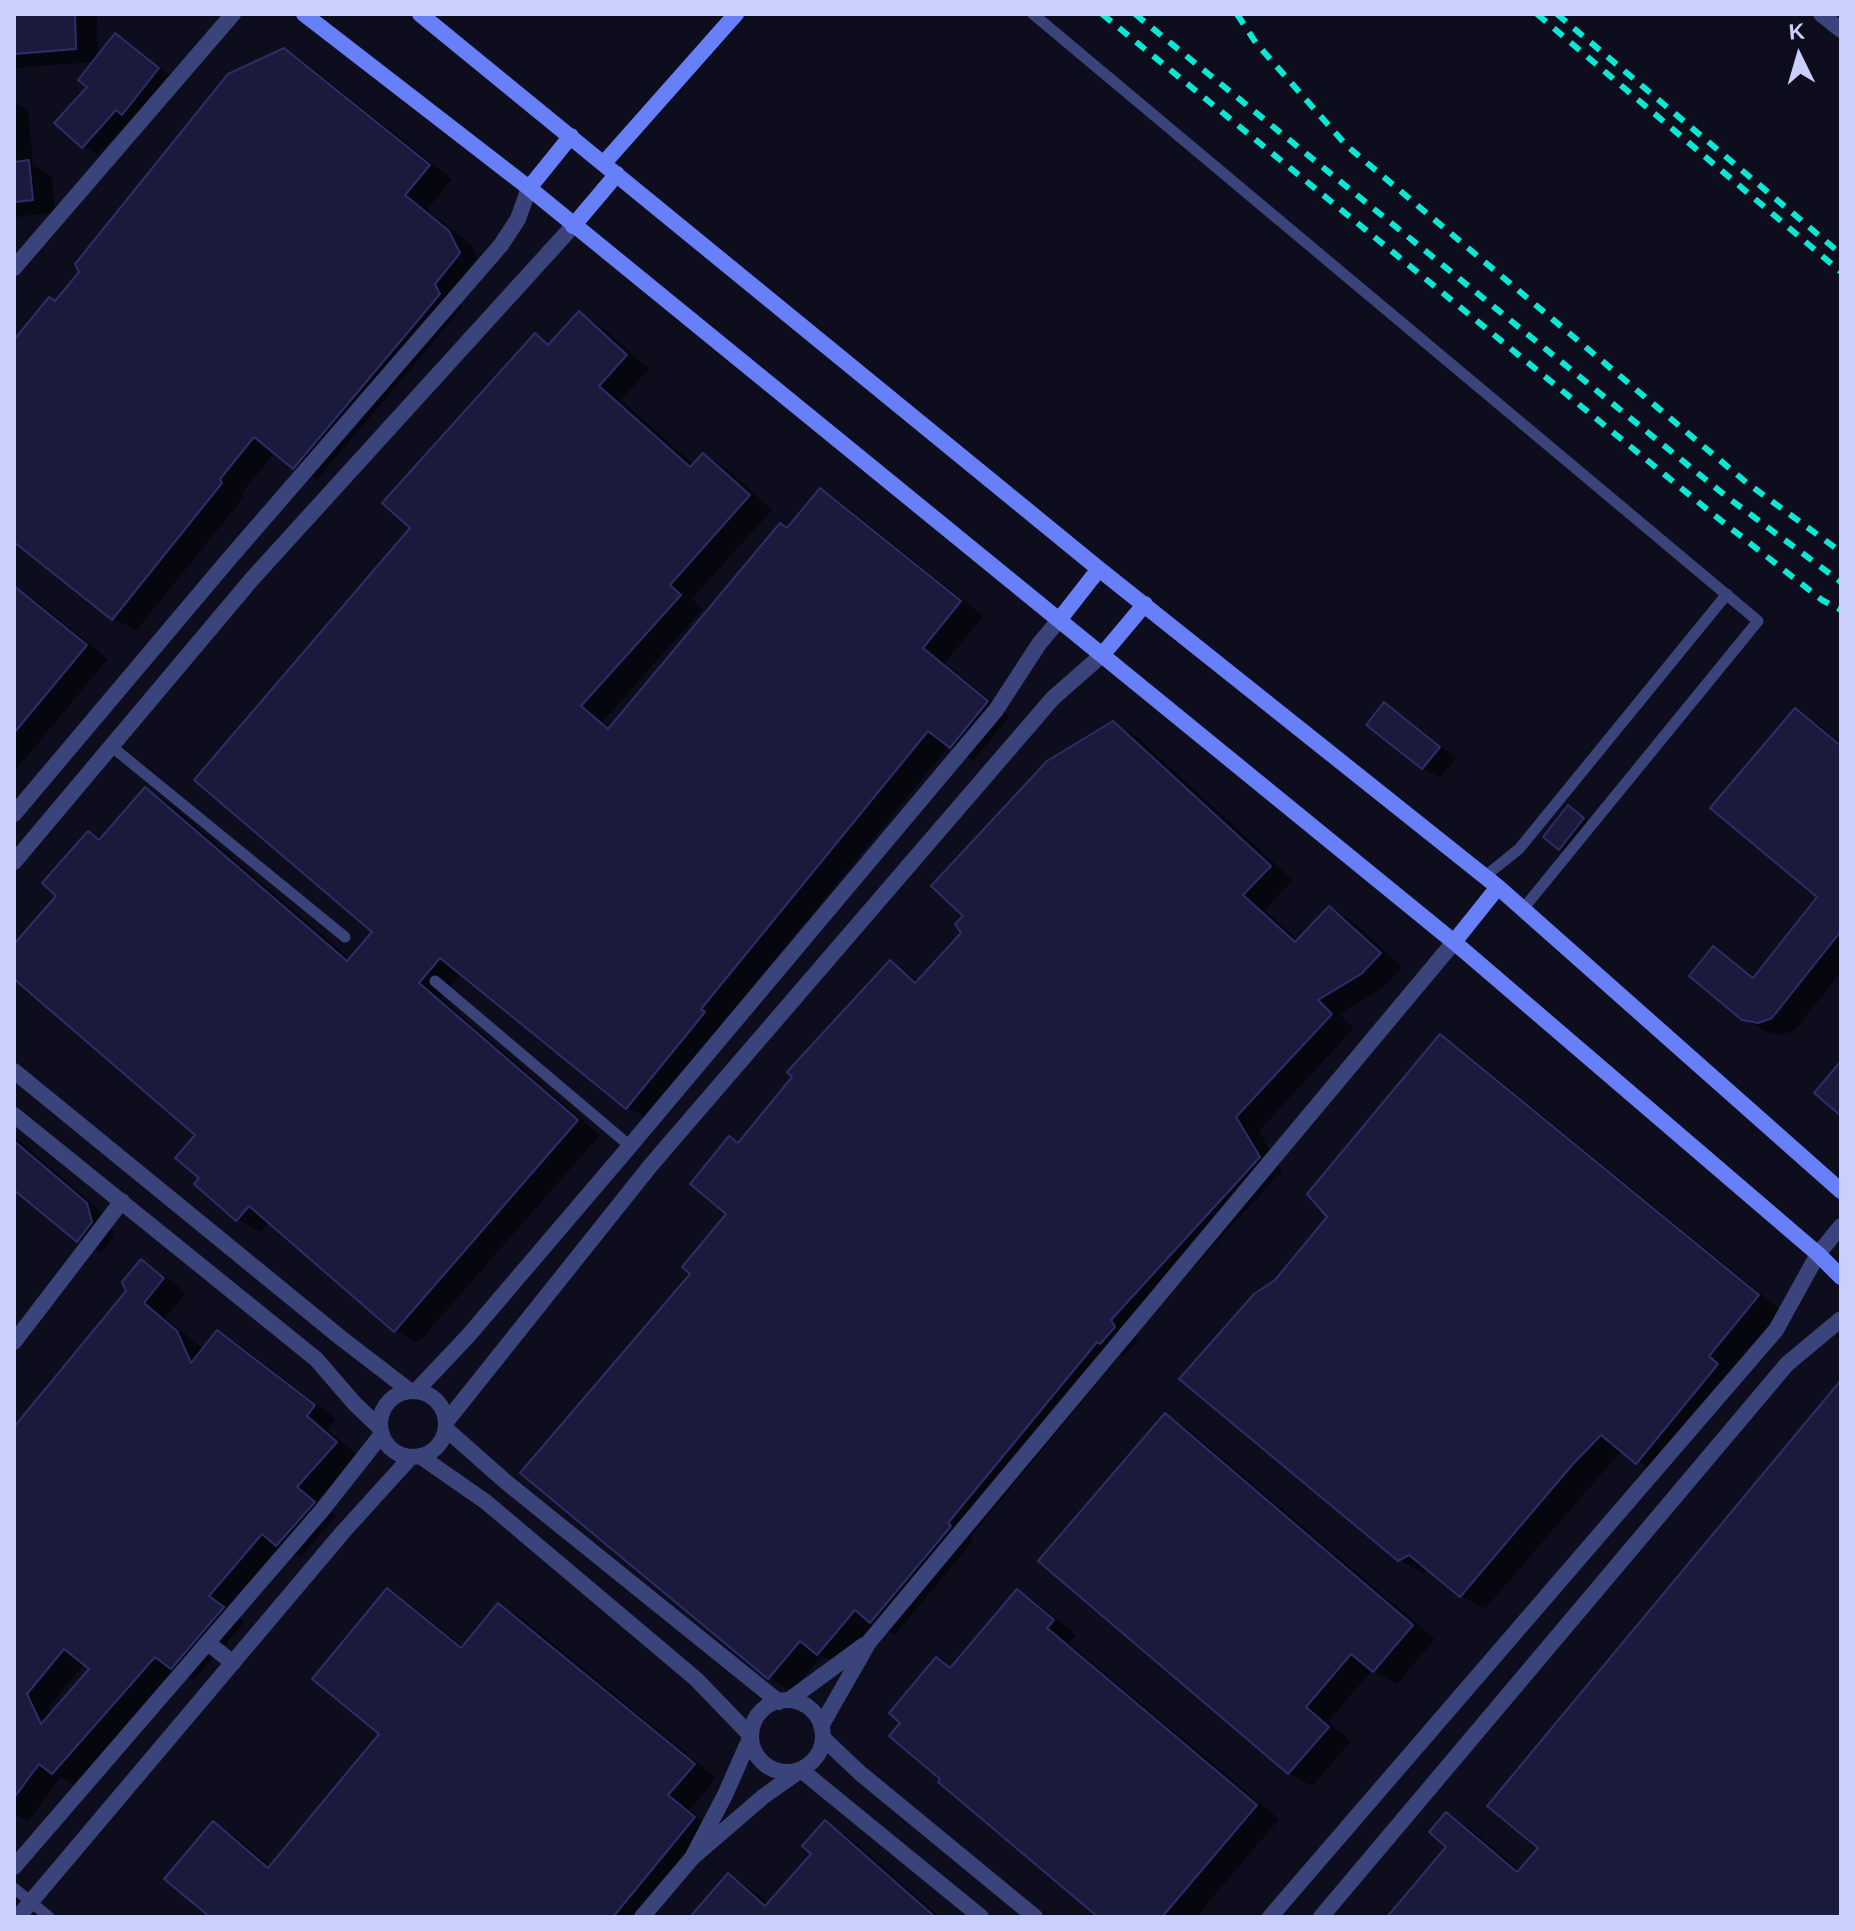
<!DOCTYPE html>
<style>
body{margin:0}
#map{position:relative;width:1855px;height:1931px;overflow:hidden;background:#0d0d1d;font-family:Helvetica,sans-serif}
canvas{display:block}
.frame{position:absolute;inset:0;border:16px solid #cbcffd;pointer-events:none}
.north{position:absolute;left:1759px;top:16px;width:80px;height:80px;-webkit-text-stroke:6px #0d0d1d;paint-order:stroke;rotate:355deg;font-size:22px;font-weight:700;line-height:32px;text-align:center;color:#cbcffd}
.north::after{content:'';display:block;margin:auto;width:28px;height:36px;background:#cbcffd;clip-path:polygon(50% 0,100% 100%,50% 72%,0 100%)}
</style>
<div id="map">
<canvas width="1855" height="1931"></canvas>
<div class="frame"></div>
<div class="north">K</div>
</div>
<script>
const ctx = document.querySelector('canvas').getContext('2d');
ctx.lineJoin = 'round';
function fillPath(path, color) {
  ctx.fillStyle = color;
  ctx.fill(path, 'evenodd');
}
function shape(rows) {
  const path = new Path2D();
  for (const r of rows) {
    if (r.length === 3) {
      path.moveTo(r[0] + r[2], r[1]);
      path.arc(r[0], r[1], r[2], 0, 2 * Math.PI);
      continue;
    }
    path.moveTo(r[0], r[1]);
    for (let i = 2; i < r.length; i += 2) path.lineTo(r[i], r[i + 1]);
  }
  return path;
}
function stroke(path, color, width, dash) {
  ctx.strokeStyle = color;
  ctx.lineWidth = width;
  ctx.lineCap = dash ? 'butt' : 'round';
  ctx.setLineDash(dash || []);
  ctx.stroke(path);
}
fillPath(shape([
 [14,14,97,14,98,58,116,36,173,77,138,121,132,118,98,155,83,146,95,62,14,68],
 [284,50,308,64,452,179,427,210,472,246,482,267,458,298,462,308,317,480,275,452,242,493,244,497,136,631,113,618,14,539,14,343,56,303],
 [14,102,28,110,33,165,52,176,55,213,14,217],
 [579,314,602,327,649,369,621,400,694,465,703,455,726,468,772,510,692,599,703,609,603,721,611,728,821,490,844,504,983,616,945,663,1010,716,974,760,949,746,723,1023,651,1121,628,1107,462,973,441,998,600,1135,418,1343,395,1330,270,1221,260,1232,237,1219,202,1178,198,1135,14,976,14,947,59,895,88,833,101,841,146,790,169,803,351,960,375,932,413,528,536,336,551,345],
 [17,591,39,603,108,659,14,772,14,594],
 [1384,705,1401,714,1456,758,1440,778,1423,768,1369,724],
 [1796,711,1818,724,1841,743,1841,972,1795,1030,1782,1035,1767,1032,1744,1019,1713,948,1756,977,1820,897],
 [1113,724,1137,737,1293,880,1265,910,1299,941,1329,908,1352,921,1402,967,1384,987,1339,1014,1354,1028,1259,1131,1282,1171,1133,1334,1138,1341,1124,1356,1121,1354,970,1538,973,1541,895,1635,877,1625,841,1667,822,1656,792,1691,769,1677,693,1274,728,1214,739,1144,890,963,919,981,963,934],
 [1569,808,1594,825,1570,854,1560,848],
 [1440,1036,1463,1050,1781,1310,1731,1371,1660,1475,1622,1450,1485,1609,1461,1596,1430,1569,1423,1573,1399,1560,1276,1281,1330,1217],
 [14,1136,110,1219,114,1236,101,1253,78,1240,14,1187],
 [141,1262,164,1275,186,1293,165,1318,200,1346,202,1352,218,1332,240,1345,336,1419,328,1430,358,1456,318,1501,336,1516,300,1558,284,1548,230,1610,245,1622,194,1680,177,1670,75,1786,61,1777,28,1822,14,1814,14,1430,129,1292],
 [85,1663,92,1669,52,1714,49,1707],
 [1841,1388,1841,1917,1389,1917,1449,1847,1447,1814,1470,1828,1520,1871,1541,1847],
 [1165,1416,1188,1429,1435,1639,1397,1684,1372,1670,1328,1722,1351,1741,1312,1786,1289,1773,1041,1561],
 [388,1591,410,1604,464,1648,499,1605,522,1618,716,1778,690,1810,717,1832,647,1917,214,1917,213,1824,236,1837,272,1867,382,1733],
 [1017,1592,1040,1605,1076,1635,1069,1643,1279,1819,1196,1917,1101,1917,942,1779,903,1723,937,1659,952,1668],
 [825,1823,848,1836,940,1917,692,1917,728,1876,751,1889,769,1904,814,1853]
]), '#0007');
const building = shape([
 [14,14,75,14,76,49,14,54,14,14],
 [115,33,159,68,122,115,116,110,82,148,54,123,87,87,78,80,115,33],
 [284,48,430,165,405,195,449,231,460,253,435,284,440,294,293,469,254,437,220,479,222,483,112,620,14,542,14,340,49,297,55,301,79,272,75,264,228,74,284,48],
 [29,160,33,200,14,202,14,162,29,160],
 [579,311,627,355,599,386,690,467,703,453,750,495,670,585,681,595,581,706,608,729,780,523,787,528,820,488,961,601,923,648,988,701,950,748,928,731,701,1009,705,1012,626,1109,440,958,419,983,578,1120,394,1332,249,1206,236,1221,194,1184,199,1178,175,1158,195,1135,14,979,14,944,56,896,42,883,88,831,99,840,145,787,347,961,372,932,194,780,410,528,382,503,535,333,548,345,579,311],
 [14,586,87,645,14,733,14,586],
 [1384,702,1440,747,1422,769,1366,725,1384,702],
 [1795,708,1841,746,1841,931,1772,1018,1758,1023,1742,1020,1689,976,1713,946,1753,978,1817,897,1710,808,1795,708],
 [1113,721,1271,866,1243,895,1295,942,1329,906,1381,953,1361,974,1318,1000,1332,1014,1236,1117,1260,1157,1111,1320,1115,1327,1100,1344,1097,1342,948,1523,951,1526,870,1623,855,1610,817,1655,800,1641,768,1679,520,1473,690,1274,682,1267,726,1214,690,1184,729,1136,738,1143,792,1077,787,1072,890,960,915,983,961,933,955,924,963,916,931,886,1047,761,1113,721],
 [1568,805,1584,818,1559,850,1543,837,1568,805],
 [1440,1034,1759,1295,1709,1356,1718,1364,1636,1464,1601,1435,1572,1465,1460,1597,1409,1555,1398,1561,1179,1379,1254,1294,1275,1280,1327,1217,1307,1194,1440,1034],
 [1841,1061,1841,1116,1814,1093,1841,1061],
 [14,1141,87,1203,92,1222,77,1242,14,1190,14,1141],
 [141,1259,164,1278,144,1303,177,1331,191,1363,217,1330,315,1405,307,1416,337,1442,297,1487,315,1502,276,1546,262,1534,209,1596,224,1607,171,1669,155,1657,52,1774,39,1764,14,1798,14,1427,126,1291,122,1282,141,1259],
 [64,1649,89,1669,41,1724,27,1694,64,1649],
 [1841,1380,1841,1917,1387,1917,1446,1847,1429,1832,1446,1812,1517,1872,1538,1848,1487,1806,1841,1380],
 [1165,1413,1413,1625,1373,1672,1351,1654,1306,1707,1329,1727,1288,1774,1038,1561,1165,1413],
 [387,1588,461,1648,498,1603,695,1764,668,1795,695,1817,613,1917,210,1917,164,1879,213,1821,268,1868,379,1734,312,1679,387,1588],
 [1017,1589,1054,1620,1047,1628,1257,1805,1162,1917,1098,1917,938,1782,940,1779,889,1736,900,1723,889,1713,936,1657,950,1668,1017,1589],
 [825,1820,935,1917,690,1917,728,1873,765,1906,811,1854,802,1846,825,1820]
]);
fillPath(building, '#1a1a3d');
stroke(building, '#2d2d68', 2);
stroke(shape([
 [1033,14,1758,621,1523,909],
 [111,746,345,937],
 [1484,877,1519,849,1727,594],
 [435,981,630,1146],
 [14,1888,49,1917]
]), '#3a447a', 11);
stroke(shape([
 [1821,14,1841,30],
 [14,268,233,14],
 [14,814,229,559,501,245,518,219,529,188],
 [14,862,252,579,573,226],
 [14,1071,341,1338,410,1391],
 [14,1115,316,1359,355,1404,380,1428],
 [14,1342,122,1201],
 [416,1391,468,1336,630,1146,996,710,1039,644,1059,620],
 [413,1424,33],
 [446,1422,651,1165,1053,698,1102,655],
 [446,1429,506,1482,779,1702],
 [420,1456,486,1502,696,1679,751,1736,725,1795,692,1858],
 [208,1643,233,1663],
 [789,1700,864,1645],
 [787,1736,36],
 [821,1726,869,1642,1454,942],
 [823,1738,860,1773,1035,1917],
 [14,1867,323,1509,382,1434],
 [18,1917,343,1532,411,1457],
 [642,1917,692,1858,764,1796,801,1770,981,1917],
 [1270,1917,1776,1330,1818,1254,1841,1226],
 [1321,1917,1787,1364,1841,1319]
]), '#3a447a', 16);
stroke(shape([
 [304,14,529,188,1454,942,1818,1254,1841,1277],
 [420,14,1099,569,1498,887,1841,1191],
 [604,163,736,14],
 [529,188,571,136],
 [573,226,617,174],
 [1059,620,1099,569],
 [1102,655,1145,604],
 [1454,942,1498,887]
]), '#6780f8', 16);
stroke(shape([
 [1102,14,1714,515,1822,600,1841,610],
 [1135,14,1727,497,1841,582],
 [1237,14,1256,43,1347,146,1747,483,1841,552],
 [1537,14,1841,272],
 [1557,14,1841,254]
]), '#0be8d3', 6, [12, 10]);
</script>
